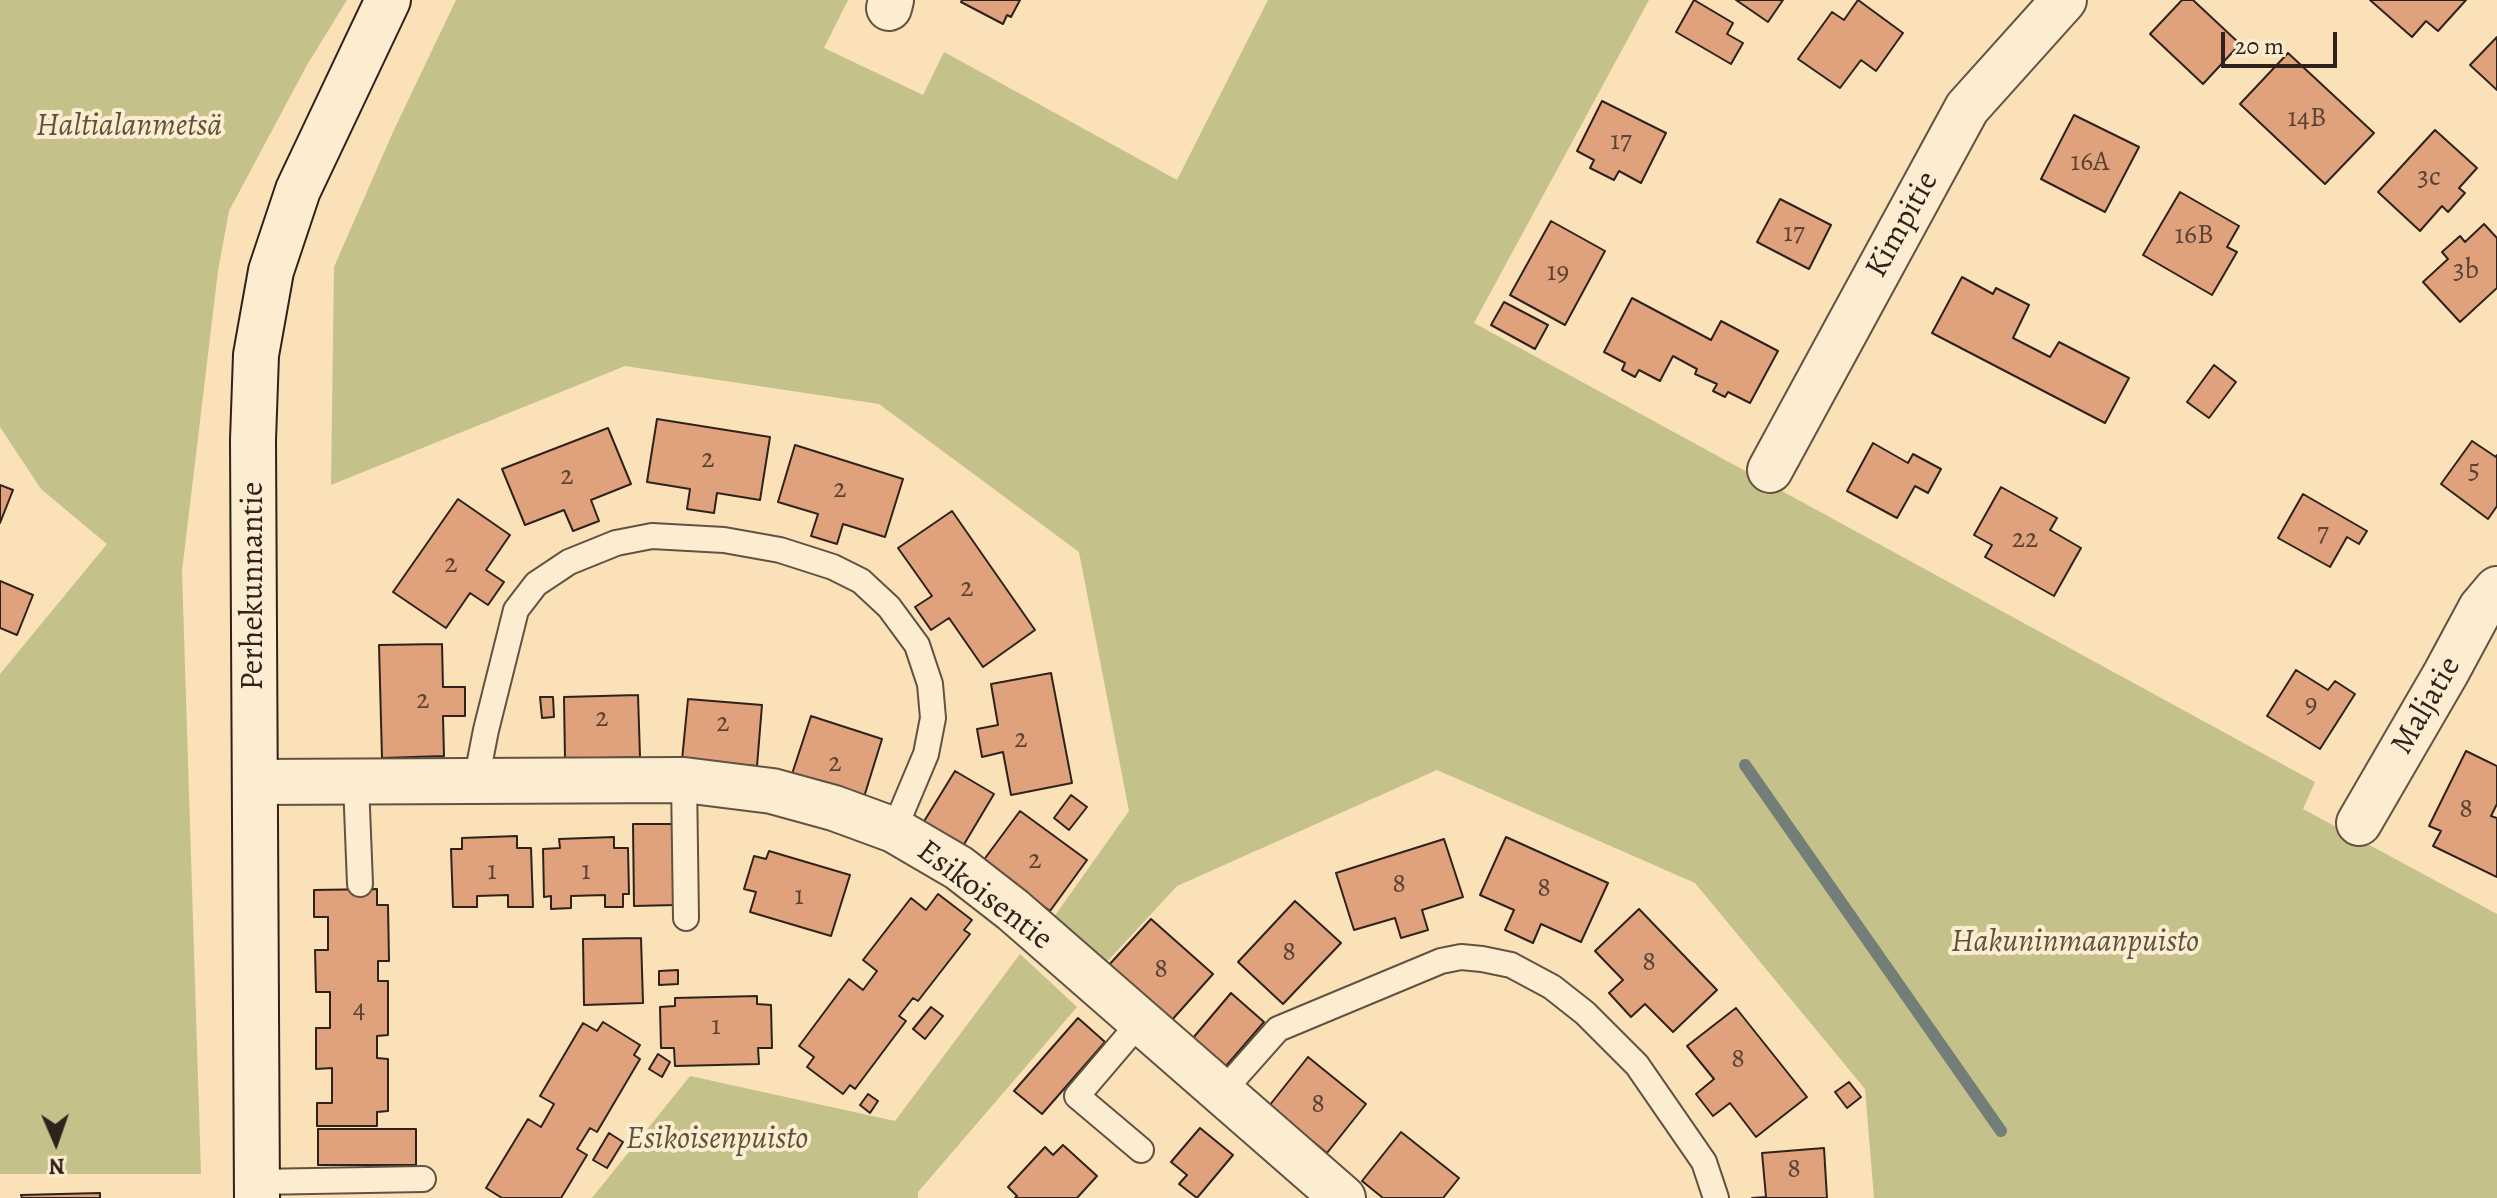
<!DOCTYPE html>
<meta charset="utf-8">
<style>
body{margin:0}
#map{position:relative;width:2497px;height:1198px;overflow:hidden;background:#fae1b7;font-family:Alegreya,serif}
canvas{display:block}
.north{position:absolute;left:16px;top:1102px;width:80px;height:80px;-webkit-text-stroke:6px #fcecd0;paint-order:stroke;rotate:178deg;font-size:22px;font-weight:700;line-height:32px;text-align:center;color:#2f221c}
.north::after{content:'';display:block;margin:auto;width:28px;height:36px;background:#2f221c;clip-path:polygon(50% 0,100% 100%,50% 72%,0 100%)}
.scale{position:absolute;left:2221px;top:32px;width:116px;height:36px;box-sizing:border-box;border:4px solid #2f221c;border-top:0;padding-left:10px;font-size:24px;line-height:28px;white-space:nowrap;color:#2f221c;-webkit-text-stroke:6px #fcecd0;paint-order:stroke}
</style>
<div id="map">
<canvas width="2497" height="1198"></canvas>
<div class="north">N</div>
<div class="scale">20 m</div>
</div>
<script>
const ctx = document.querySelector('canvas').getContext('2d');
ctx.lineJoin = 'round';
function fillPath(path, color) {
  ctx.fillStyle = color;
  ctx.fill(path, 'evenodd');
}
function shape(rows) {
  const path = new Path2D();
  for (const r of rows) {
    path.moveTo(r[0], r[1]);
    for (let i = 2; i < r.length; i += 2) path.lineTo(r[i], r[i + 1]);
  }
  return path;
}
function stroke(path, color, width, dash) {
  ctx.strokeStyle = color;
  ctx.lineWidth = width;
  ctx.lineCap = dash ? 'butt' : 'round';
  ctx.setLineDash(dash || []);
  ctx.stroke(path);
}
function drawText(font, color, halo, rows, align = 'center') {
  ctx.font = font + ' Alegreya,serif';
  ctx.lineWidth = 8;
  ctx.setLineDash([]);
  ctx.textBaseline = 'middle';
  ctx.strokeStyle = halo;
  ctx.fillStyle = color;
  for (const [text, x, y, turn = 0] of rows) {
    ctx.save();
    ctx.translate(x, y);
    ctx.rotate((+turn || 0) * Math.PI / 180);
    ctx.textAlign = isNaN(turn) ? turn : align;
    if (halo) ctx.strokeText(text, 0, 0);
    ctx.fillText(text, 0, 0);
    ctx.restore();
  }
}
fillPath(shape([
 [0,0,347,0,307,65,229,211,218,271,182,571,201,1174,0,1174,0,674,107,544,41,489,0,427],
 [456,0,848,0,824,48,923,95,944,52,1177,180,1268,0,1649,0,1474,323,2315,782,2303,809,2497,914,2497,1198,1874,1198,1865,1089,1695,883,1437,770,1177,886,1104,965,1054,917,1129,811,1079,552,879,404,625,366,331,485,334,267,393,132],
 [1020,954,1077,1007,918,1192,918,1198,592,1198,690,1076,895,1121]
]), '#c4c18a');
stroke(shape([
 [1745,765,2001,1131]
]), '#727e77', 12);
const building = shape([
 [962,0,1020,0,1011,17,1007,15,1003,24,961,2,962,0],
 [1694,0,1733,23,1727,34,1743,43,1731,64,1676,32,1694,0],
 [1736,0,1783,0,1768,22,1736,0],
 [1858,0,1903,33,1876,71,1861,60,1840,88,1798,59,1832,12,1844,20,1858,0],
 [2182,0,2193,0,2240,44,2203,84,2150,34,2182,0],
 [2370,0,2466,0,2438,31,2426,21,2412,37,2370,0],
 [2497,37,2497,90,2470,65,2497,37],
 [2288,53,2374,133,2325,184,2240,104,2288,53],
 [1602,101,1666,133,1641,183,1619,171,1614,180,1590,168,1594,160,1577,151,1602,101],
 [2074,115,2139,147,2105,212,2041,179,2074,115],
 [2435,130,2477,168,2459,188,2465,193,2448,212,2442,206,2420,231,2378,192,2435,130],
 [2180,192,2239,226,2227,247,2237,252,2212,295,2143,255,2180,192],
 [1780,199,1831,225,1809,269,1757,242,1780,199],
 [1551,221,1605,251,1565,325,1510,295,1551,221],
 [2484,224,2497,238,2497,288,2460,322,2423,282,2448,259,2442,252,2460,236,2465,242,2484,224],
 [1962,277,1993,294,1996,288,2029,305,2013,338,2050,357,2059,342,2129,378,2105,423,1932,333,1962,277],
 [1632,298,1711,340,1721,321,1778,351,1750,403,1728,392,1725,397,1713,391,1717,384,1695,374,1697,369,1673,356,1660,381,1639,370,1635,377,1622,370,1625,363,1604,352,1632,298],
 [1504,302,1548,325,1535,349,1491,325,1504,302],
 [2214,365,2236,382,2209,418,2187,402,2214,365],
 [657,419,770,437,760,500,717,493,714,513,687,509,690,489,647,482,657,419],
 [608,428,631,484,591,500,599,521,573,531,564,510,525,525,502,469,608,428],
 [2472,441,2496,457,2497,455,2497,506,2488,519,2441,484,2472,441],
 [1873,443,1908,463,1913,454,1941,469,1928,493,1915,486,1897,518,1847,491,1873,443],
 [795,445,903,479,885,537,843,524,837,544,811,536,818,514,778,502,795,445],
 [0,485,13,490,0,523,0,485],
 [2001,487,2057,518,2050,530,2081,548,2054,596,1985,557,1992,545,1974,535,2001,487],
 [2303,494,2367,531,2359,544,2347,537,2330,567,2278,538,2303,494],
 [458,499,510,535,486,570,504,582,488,605,470,593,446,628,393,592,458,499],
 [952,511,1035,630,983,667,949,618,931,630,915,607,932,596,898,548,952,511],
 [0,581,33,595,17,635,0,628,0,581],
 [442,644,443,687,465,687,465,716,443,716,444,756,382,758,379,645,442,644],
 [2296,670,2328,690,2335,681,2355,694,2320,749,2267,716,2296,670],
 [1051,673,1072,783,1011,795,1003,752,982,757,977,729,998,725,991,684,1051,673],
 [638,695,640,757,565,759,564,697,638,695],
 [540,697,553,697,554,717,542,718,540,697],
 [688,699,762,705,757,766,682,760,688,699],
 [811,716,882,739,864,797,792,774,811,716],
 [2466,751,2497,766,2497,804,2491,816,2497,818,2497,877,2433,846,2441,831,2429,826,2466,751],
 [955,771,994,794,963,846,923,823,955,771],
 [1071,795,1087,807,1069,830,1054,818,1071,795],
 [1020,811,1087,860,1050,911,983,861,1020,811],
 [633,824,675,824,675,905,634,906,633,824],
 [517,836,517,848,531,848,533,907,508,907,508,895,477,896,477,907,453,907,451,849,462,849,462,838,517,836],
 [614,837,614,848,628,848,629,894,623,894,623,907,605,907,605,895,571,896,571,908,551,909,551,896,544,897,543,849,560,848,559,839,614,837],
 [1506,837,1608,883,1581,942,1541,924,1533,943,1505,930,1514,910,1480,895,1506,837],
 [1444,839,1463,897,1422,910,1428,930,1401,938,1395,918,1354,930,1336,873,1444,839],
 [769,851,850,875,831,936,750,912,756,892,744,889,754,856,766,859,769,851],
 [377,889,377,905,388,905,389,961,378,961,378,981,388,981,388,1035,377,1036,377,1058,388,1059,388,1111,377,1112,377,1126,317,1126,317,1103,332,1103,332,1068,316,1069,316,1028,330,1028,330,992,316,992,315,950,328,950,328,917,314,917,314,890,377,889],
 [938,894,972,920,964,930,970,934,918,1001,913,998,899,1016,906,1021,855,1089,850,1085,843,1094,807,1067,814,1057,799,1046,849,979,863,990,877,971,863,960,911,898,926,910,938,894],
 [1295,901,1341,943,1283,1004,1238,962,1295,901],
 [1639,909,1717,990,1673,1032,1645,1004,1631,1017,1609,993,1623,980,1595,951,1639,909],
 [1151,919,1213,974,1171,1021,1108,966,1151,919],
 [641,938,643,1003,584,1005,583,939,641,938],
 [678,970,678,984,659,985,659,971,678,970],
 [1231,993,1264,1022,1226,1066,1193,1038,1231,993],
 [757,996,757,1004,771,1005,772,1048,758,1048,759,1064,675,1066,674,1048,661,1048,660,1007,675,1006,675,998,757,996],
 [931,1007,943,1016,925,1039,913,1029,931,1007],
 [1736,1008,1807,1097,1756,1137,1730,1103,1713,1116,1696,1094,1714,1079,1687,1046,1736,1008],
 [1078,1018,1105,1042,1042,1114,1014,1091,1078,1018],
 [603,1022,640,1045,634,1055,640,1059,597,1132,590,1128,577,1149,587,1155,561,1198,502,1198,486,1188,528,1119,541,1127,554,1104,540,1096,583,1023,597,1031,603,1022],
 [658,1054,670,1062,662,1077,649,1069,658,1054],
 [1308,1057,1366,1104,1327,1153,1269,1106,1308,1057],
 [1849,1082,1861,1097,1847,1108,1835,1092,1849,1082],
 [868,1094,878,1101,870,1113,860,1105,868,1094],
 [1200,1128,1233,1155,1197,1198,1179,1184,1187,1175,1171,1162,1200,1128],
 [318,1129,416,1129,416,1165,318,1165,318,1129],
 [1401,1132,1459,1178,1443,1198,1383,1198,1362,1181,1401,1132],
 [609,1133,623,1142,607,1168,593,1160,609,1133],
 [1063,1145,1097,1176,1077,1198,1015,1198,1017,1196,1008,1187,1045,1147,1053,1155,1063,1145],
 [1824,1148,1827,1198,1752,1198,1766,1197,1762,1153,1824,1148],
 [100,1193,100,1198,22,1198,21,1195,100,1193]
]);
fillPath(building, '#dfa27d');
stroke(building, '#2f221c', 2);
const lane = shape([
 [684,780,686,918],
 [476,781,486,730,516,610,536,584,569,562,616,543,652,536,724,540,780,550,833,567,861,581,889,607,917,645,930,684,933,718,926,754,894,830],
 [356,783,360,884],
 [1141,1021,1077,1096,1141,1150],
 [1223,1091,1278,1029,1441,961,1461,957,1482,959,1511,965,1552,987,1585,1013,1637,1065,1704,1162,1716,1198],
 [257,1182,423,1179]
]);
const street = shape([
 [889,8,891,0],
 [1770,470,1967,108,2064,0],
 [255,782,684,780,772,791,834,808,894,830,959,868,1013,910,1343,1198],
 [2359,823,2446,673,2481,608,2497,589]
]);
const secondary = shape([
 [257,1198,253,440,256,355,271,271,298,190,388,0]
]);
stroke(lane, '#625243', 28);
stroke(street, '#625243', 48);
stroke(secondary, '#2f221c', 48);
stroke(lane, '#fcecd0', 24);
stroke(street, '#fcecd0', 44);
stroke(secondary, '#fcecd0', 44);
drawText('28px', '#5b4234', null, [
 ["14B",2307,119],
 ["17",1621,142],
 ["16A",2090,163],
 ["3c",2429,178],
 ["17",1794,234],
 ["16B",2194,236],
 ["3b",2466,271],
 ["19",1558,273],
 ["2",708,460],
 ["5",2474,471],
 ["2",567,477],
 ["2",840,490],
 ["7",2323,534],
 ["22",2025,540],
 ["2",451,565],
 ["2",967,589],
 ["2",423,701],
 ["9",2311,705],
 ["2",602,719],
 ["2",723,724],
 ["2",1021,740],
 ["2",835,764],
 ["8",2466,810],
 ["2",1035,861],
 ["1",492,872],
 ["1",586,872],
 ["8",1399,885],
 ["8",1544,889],
 ["1",799,897],
 ["8",1289,953],
 ["8",1649,963],
 ["8",1161,970],
 ["4",359,1010],
 ["1",716,1027],
 ["8",1738,1060],
 ["8",1318,1105],
 ["8",1794,1170]
]);
drawText('italic 32px', '#5c523d', '#fcecd0', [
 ["Haltialanmetsä",129,127],
 ["Hakuninmaanpuisto",2075,943],
 ["Esikoisenpuisto",717,1140]
]);
drawText('32px', '#2f221c', '#fcecd0', [
 ["Kimpitie",1903,225,-61],
 ["Perhekunnantie",254,586,-90],
 ["Maljatie",2427,706,-60],
 ["Esikoisentie",984,896,37]
]);
</script>
